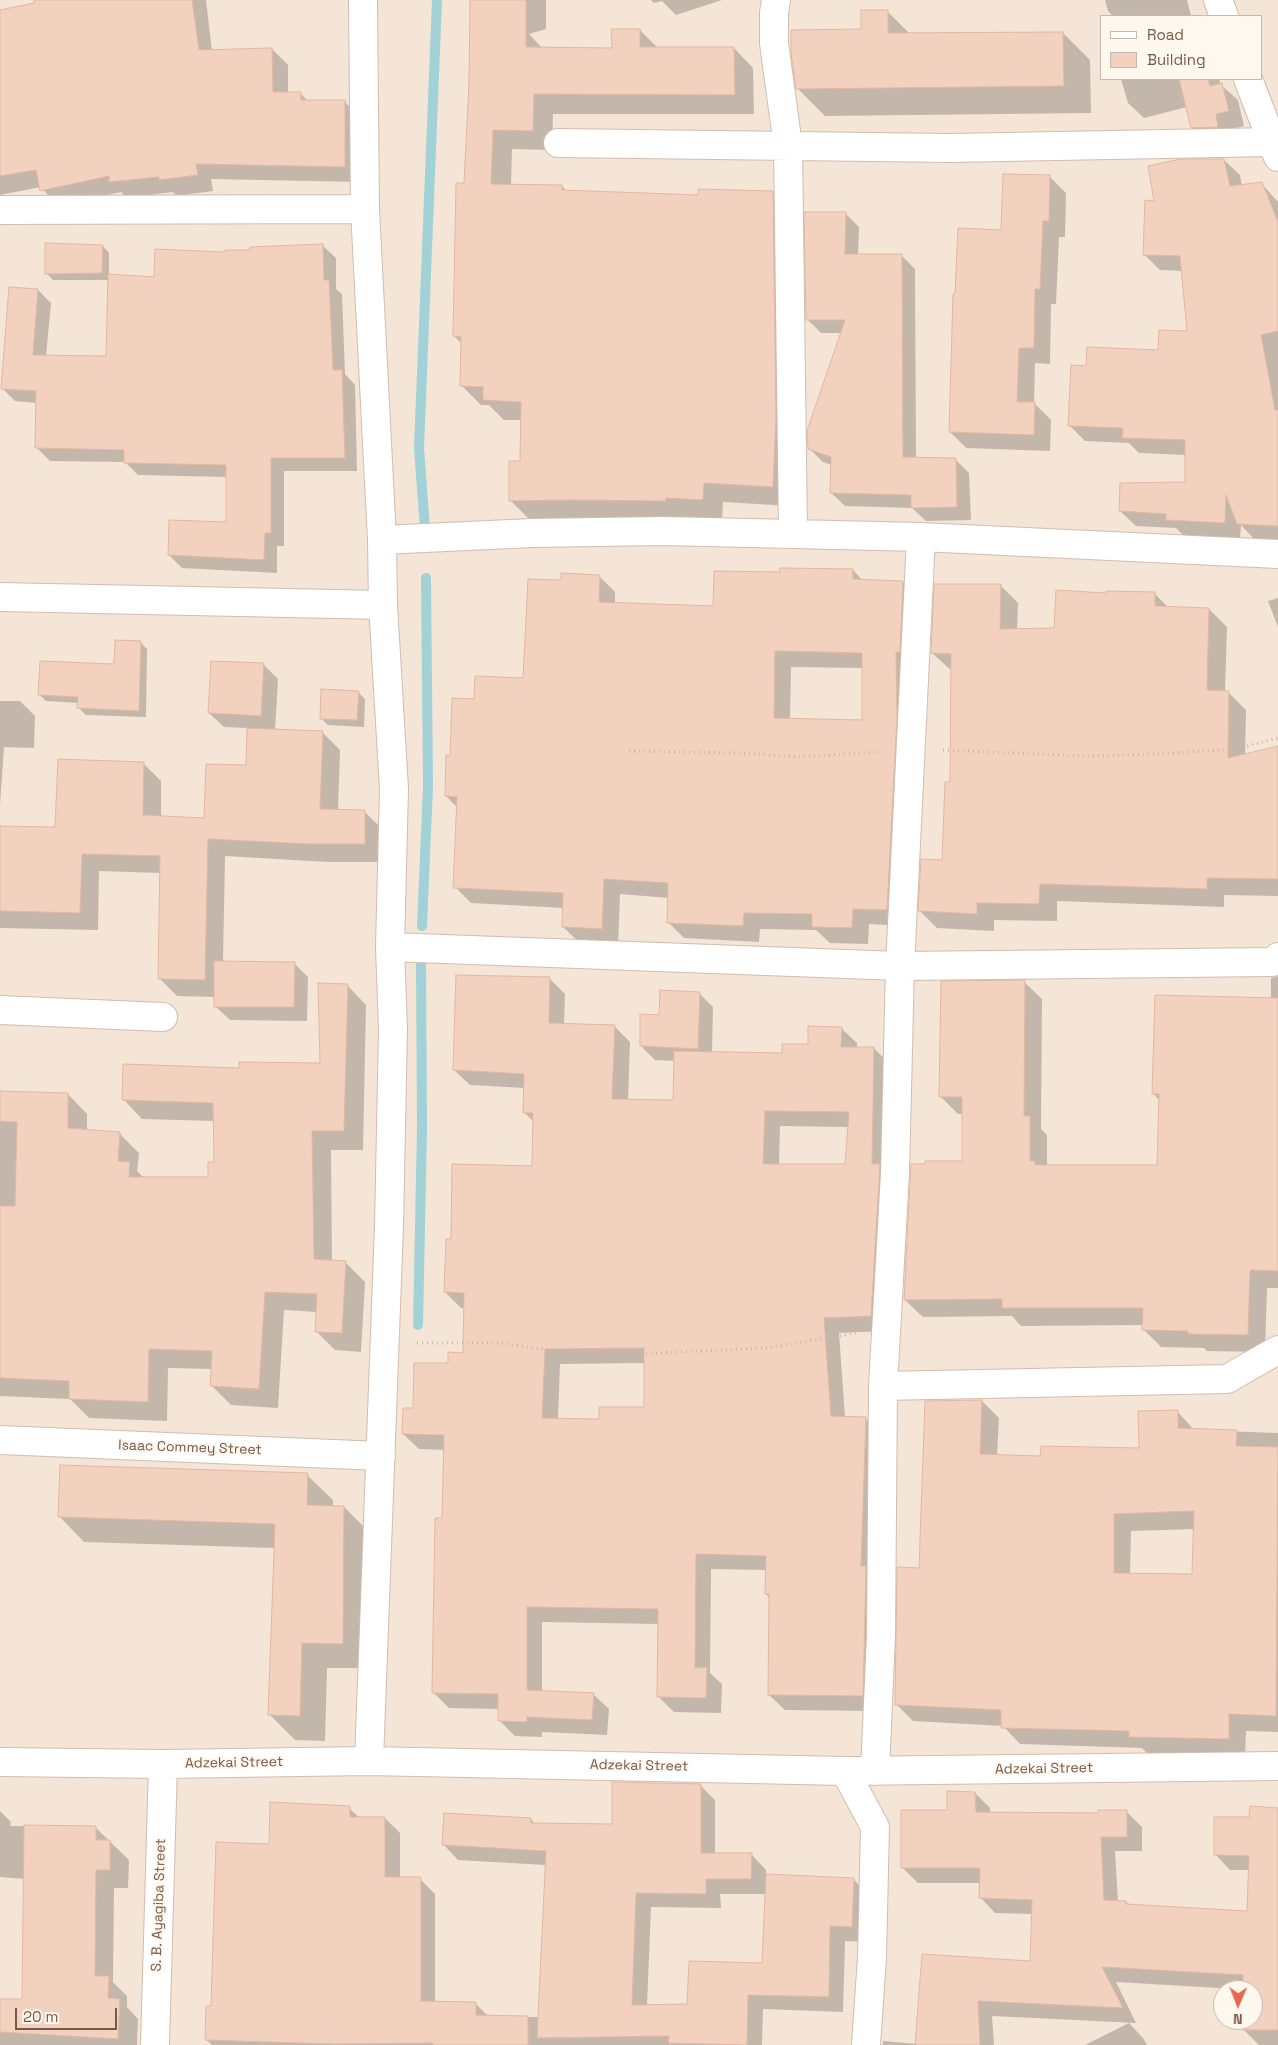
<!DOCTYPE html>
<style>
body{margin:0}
#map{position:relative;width:1278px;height:2045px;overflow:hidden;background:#fcf3e8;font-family:"Space Grotesk",sans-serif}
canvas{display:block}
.legend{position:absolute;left:1100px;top:15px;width:162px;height:65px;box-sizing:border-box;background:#fff8ee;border:1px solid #c9b8ad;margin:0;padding:6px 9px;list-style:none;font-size:15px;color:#77594b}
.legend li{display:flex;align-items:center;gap:10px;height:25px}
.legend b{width:25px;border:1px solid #c9b8ad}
.north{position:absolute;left:1213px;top:1980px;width:50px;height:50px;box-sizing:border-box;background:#fff8ee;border:1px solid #c9b8ad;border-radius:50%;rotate:181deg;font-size:14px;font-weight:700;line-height:20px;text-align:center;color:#77594b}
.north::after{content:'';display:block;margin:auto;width:18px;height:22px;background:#e6694d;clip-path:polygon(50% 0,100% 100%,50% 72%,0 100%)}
.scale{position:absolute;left:15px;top:2008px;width:102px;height:22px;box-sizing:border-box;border:2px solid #77594b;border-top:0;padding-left:6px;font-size:15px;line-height:18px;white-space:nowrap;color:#77594b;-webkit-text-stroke:4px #fff8ee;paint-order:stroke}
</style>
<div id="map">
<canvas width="1278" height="2045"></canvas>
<ul class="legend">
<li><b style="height:6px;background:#fff"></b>Road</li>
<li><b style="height:14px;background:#f2d1bf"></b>Building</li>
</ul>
<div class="north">N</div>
<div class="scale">20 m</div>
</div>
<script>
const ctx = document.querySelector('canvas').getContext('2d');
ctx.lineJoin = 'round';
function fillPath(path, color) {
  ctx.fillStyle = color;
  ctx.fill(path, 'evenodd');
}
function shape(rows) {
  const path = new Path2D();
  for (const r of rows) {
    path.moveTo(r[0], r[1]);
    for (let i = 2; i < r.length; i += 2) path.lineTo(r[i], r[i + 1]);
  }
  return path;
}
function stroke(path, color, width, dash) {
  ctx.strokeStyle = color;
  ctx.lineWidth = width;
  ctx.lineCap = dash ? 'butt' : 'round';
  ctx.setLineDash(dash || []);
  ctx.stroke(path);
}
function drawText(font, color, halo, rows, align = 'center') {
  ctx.font = font + ' "Space Grotesk",sans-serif';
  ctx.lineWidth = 4;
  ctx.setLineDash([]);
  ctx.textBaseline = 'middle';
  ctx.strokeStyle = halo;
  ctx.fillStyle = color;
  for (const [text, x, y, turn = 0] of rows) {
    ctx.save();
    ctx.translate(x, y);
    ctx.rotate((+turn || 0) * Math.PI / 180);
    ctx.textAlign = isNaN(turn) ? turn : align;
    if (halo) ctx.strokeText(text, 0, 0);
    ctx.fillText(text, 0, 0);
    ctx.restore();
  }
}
fillPath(shape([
 [0,0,1278,0,1278,2045,0,2045],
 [1102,16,1262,16,1262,79,1102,79],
 [1223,1990,1253,1990,1253,2020,1223,2020]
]), '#f4e5d6');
fillPath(shape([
 [35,0,206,0,212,51,272,49,288,65,288,93,300,93,308,101,344,101,360,117,361,182,211,179,213,191,176,196,173,192,126,198,121,192,57,206,41,187,0,195,0,11,36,4],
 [471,0,546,0,546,29,529,34,543,49,613,49,640,30,658,48,734,48,753,68,754,114,553,114,552,150,512,149,511,185,562,186,567,192,699,196,772,192,792,211,792,506,723,502,722,519,685,518,685,520,530,520,511,501,522,462,522,420,504,420,489,405,481,405,461,385,462,344,454,336,466,184],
 [651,0,722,0,676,15,662,1,654,3],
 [1105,0,1187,0,1191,16,1113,16,1108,11],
 [887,11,910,34,1063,33,1090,60,1091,113,825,116,797,88],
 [1121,79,1219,79,1221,85,1238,100,1244,126,1231,129,1233,143,1208,143,1192,127,1187,107,1144,118,1128,103],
 [1224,160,1240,175,1242,186,1261,183,1278,202,1278,552,1274,552,1262,539,1254,539,1241,525,1240,538,1183,535,1176,528,1136,526,1120,511,1186,483,1186,455,1139,453,1129,443,1085,441,1069,425,1087,367,1159,351,1189,332,1183,271,1160,270,1145,255,1156,202],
 [1050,177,1066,193,1065,237,1059,237,1056,304,1051,304,1050,364,1035,363,1034,403,1051,420,1050,451,966,448,950,432,957,295,1003,231],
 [845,213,859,227,858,255,901,255,915,269,916,459,955,459,969,473,971,520,926,521,912,508,845,506,831,493,832,465,823,462,809,448,842,333,821,333,807,319],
 [322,245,336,258,336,289,342,294,345,374,355,385,357,471,284,471,284,546,277,546,277,573,182,568,169,555,227,524,227,477,138,475,125,462,50,461,37,448,37,403,15,401,2,388,38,290,51,303,46,356,108,357,109,280,53,280,46,273,103,246,109,253,109,276,155,278,226,253],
 [853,570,863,581,903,582,919,599,903,926,869,924,868,944,830,943,816,930,760,929,759,942,684,938,668,922,669,898,620,894,618,945,580,943,563,927,564,908,471,903,455,887,458,808,446,796,451,757,475,700,524,679,562,581,599,576,615,592,615,604,714,607,782,573],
 [791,667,863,668,864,721,790,720],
 [1000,585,1018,603,1017,630,1055,629,1107,594,1154,593,1169,608,1209,609,1227,627,1225,692,1228,692,1246,710,1245,755,1278,748,1278,896,1224,895,1224,907,1057,901,1057,921,994,920,994,931,937,928,920,911,944,861,951,783,952,671,932,653],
 [1278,598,1278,627,1268,601],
 [140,642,147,649,146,717,86,715,79,708,79,703,46,701,39,694,115,665],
 [263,664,278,679,275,731,322,732,340,750,338,810,364,811,382,829,382,862,328,862,225,856,223,962,294,963,308,977,307,1021,230,1020,215,1006,216,997,177,996,159,978,161,873,99,871,98,930,0,928,0,827,56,829,143,763,161,781,161,817,206,819,247,766,248,728,224,727,209,713],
 [358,692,365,699,364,727,328,725,321,718],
 [0,701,20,701,35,716,34,748,4,747,0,805],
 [1278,976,1278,1288,1267,1288,1265,1352,1207,1351,1204,1348,1161,1347,1143,1329,1143,1325,1021,1326,1012,1316,923,1317,905,1300,963,1163,963,1114,958,1114,940,1096,1024,982,1042,999,1041,1129,1047,1135,1047,1166,1158,1166,1160,1101,1153,1093,1271,999,1271,978],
 [549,978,565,994,564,1025,614,1026,630,1042,628,1101,674,1102,675,1061,655,1060,641,1046,660,1016,699,993,713,1007,712,1053,783,1054,809,1045,841,1028,857,1043,857,1048,874,1048,889,1064,886,1331,839,1333,845,1417,865,1418,881,1433,878,1711,785,1710,769,1695,770,1598,766,1594,767,1570,711,1569,710,1673,722,1684,721,1713,674,1712,659,1697,659,1624,542,1622,542,1692,593,1694,609,1709,607,1735,542,1732,542,1737,515,1736,500,1721,500,1709,449,1708,434,1693,445,1450,419,1449,403,1434,414,1410,449,1365,464,1354,465,1308,461,1308,445,1292,452,1241,534,1167,534,1122,524,1112,525,1088,470,1085,454,1070],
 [780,1126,849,1127,846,1165,779,1165],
 [645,1363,646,1408,600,1420,558,1419,560,1364],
 [347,985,366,1005,363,1150,331,1150,332,1262,346,1263,365,1282,361,1352,335,1350,316,1331,317,1312,284,1310,278,1408,231,1405,211,1385,212,1369,168,1368,167,1421,89,1418,70,1399,0,1396,0,1093,68,1094,87,1114,87,1131,119,1133,139,1153,137,1171,145,1179,209,1178,215,1163,214,1121,142,1119,123,1099,241,1069,322,1065],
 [982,1401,999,1418,997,1456,1042,1458,1140,1449,1177,1411,1194,1430,1278,1433,1278,1732,1246,1731,1245,1755,1148,1754,1142,1748,1020,1744,1003,1726,913,1721,896,1704,920,1570],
 [1195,1529,1193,1575,1130,1575,1131,1531],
 [307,1475,333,1500,333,1507,344,1507,369,1532,368,1668,327,1668,325,1741,295,1740,269,1714,275,1548,84,1542,59,1516],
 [700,1785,715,1800,715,1854,751,1854,766,1870,766,1876,853,1879,868,1894,866,1942,845,1941,843,2012,763,2009,762,2045,212,2045,207,2040,212,2007,270,1846,349,1808,360,1818,385,1818,400,1833,400,1878,420,1879,435,1894,435,2003,475,2003,489,2017,539,2017,546,1865,458,1860,443,1844,531,1819,535,1824,613,1825],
 [720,1894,766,1894,763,1965,689,2006,647,2006,651,1907,721,1908],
 [975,1793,990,1808,990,1814,1100,1814,1127,1812,1142,1827,1142,1851,1115,1851,1118,1902,1126,1902,1129,1905,1248,1912,1249,1870,1230,1870,1215,1854,1250,1818,1278,1809,1278,2045,1259,2045,1244,2030,1244,2020,1253,2020,1253,1990,1116,1982,1136,2023,992,2016,994,2045,883,2045,883,2041,917,2044,1031,1963,1033,1914,995,1913,980,1897,981,1883,918,1883,903,1868,948,1811],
 [0,1811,11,1822,10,1826,95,1827,129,1860,128,1888,114,1888,113,1982,127,1996,127,2007,138,2019,137,2045,0,2045,0,2000,24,2000,25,1879,0,1877],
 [1129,2023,1143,2038,1147,2045,1085,2045]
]), '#0003');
stroke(shape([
 [425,529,419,448,437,0],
 [422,926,428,786,426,578],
 [418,1325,422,1128,421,963]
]), '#a2d2d8', 10);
const building = shape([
 [34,0,192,0,199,50,272,48,273,92,301,92,301,100,345,100,345,167,196,164,198,175,159,180,159,177,109,182,109,176,40,191,36,170,0,176,0,10,34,3,34,0],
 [470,0,526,0,526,47,612,48,611,29,640,29,640,47,734,47,735,95,534,94,533,131,493,130,491,184,562,185,562,190,698,195,698,189,773,191,776,416,773,487,704,483,703,500,666,498,666,501,569,500,509,501,509,461,520,461,521,402,483,400,483,387,460,386,461,337,453,336,456,183,464,183,469,84,470,0],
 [861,10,888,10,888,33,1063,32,1064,86,796,89,791,53,791,30,861,29,861,10],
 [1179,79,1208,79,1210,86,1222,83,1229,111,1216,114,1218,127,1191,128,1179,79],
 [1181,159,1224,159,1230,186,1262,182,1278,222,1278,331,1261,335,1275,410,1278,410,1278,526,1237,524,1226,495,1225,523,1166,520,1166,514,1119,511,1120,483,1185,482,1185,440,1122,438,1123,428,1068,426,1071,365,1086,366,1087,347,1158,350,1159,330,1187,331,1180,256,1143,255,1145,200,1154,201,1148,166,1181,159],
 [1003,174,1050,175,1049,221,1043,221,1040,289,1035,289,1034,348,1019,348,1017,402,1035,402,1034,435,949,432,953,294,955,294,958,228,1001,230,1003,174],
 [804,212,846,212,845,254,902,254,903,457,956,458,957,507,911,508,911,495,830,493,831,457,808,449,807,431,845,320,806,320,804,212],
 [45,243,103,245,102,273,45,274,45,243],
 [323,244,324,280,329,280,333,370,342,370,345,458,271,458,271,533,265,533,264,560,168,555,169,520,226,522,226,465,124,463,124,450,35,448,36,391,1,389,9,287,38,289,33,355,106,356,108,274,154,277,155,249,225,252,225,250,250,250,250,247,323,244],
 [780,568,853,569,853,579,903,581,900,652,896,652,897,717,887,910,853,909,852,928,812,927,812,914,744,913,743,926,667,923,668,883,604,879,602,929,562,927,563,893,453,888,457,797,445,796,446,755,450,756,452,698,474,699,475,676,523,678,528,579,561,580,561,573,600,575,599,602,713,606,714,571,780,572,780,568],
 [775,651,862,653,862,720,774,718,775,651],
 [934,584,1001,584,1000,629,1054,628,1056,590,1105,593,1106,591,1155,592,1155,606,1209,608,1207,690,1229,691,1228,758,1278,746,1278,879,1207,878,1207,889,1040,884,1039,904,977,903,977,914,918,911,921,859,942,860,945,782,950,782,951,654,931,653,934,584],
 [115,640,141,641,139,711,77,708,78,697,38,695,40,661,114,664,115,640],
 [211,661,264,663,261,716,208,713,211,661],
 [321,689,359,691,357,720,320,719,321,689],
 [247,728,323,731,320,809,365,810,365,844,310,844,208,839,205,980,158,979,160,856,82,854,80,913,0,911,0,826,55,827,58,759,144,762,143,815,204,818,206,764,246,765,247,728],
 [214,961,295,962,294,1007,214,1007,214,961],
 [456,975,550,977,549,1023,615,1025,612,1099,673,1100,674,1051,782,1053,782,1044,808,1044,808,1026,842,1027,841,1047,874,1047,872,1164,880,1164,871,1316,824,1318,831,1416,866,1417,861,1566,866,1566,863,1696,768,1695,769,1594,765,1594,766,1556,696,1554,695,1668,707,1667,706,1698,657,1697,658,1609,527,1607,527,1690,594,1693,592,1720,527,1717,527,1722,498,1721,498,1694,432,1693,435,1518,442,1518,444,1435,402,1434,403,1408,413,1408,414,1363,448,1363,448,1352,463,1353,464,1293,444,1292,446,1239,451,1239,452,1164,532,1166,533,1113,523,1113,524,1074,453,1070,456,975],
 [765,1111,849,1112,845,1164,763,1164,765,1111],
 [644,1348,644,1407,599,1407,599,1419,542,1418,545,1349,644,1348],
 [1025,980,1024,1116,1030,1116,1030,1161,1035,1161,1035,1165,1157,1165,1159,1094,1152,1094,1155,995,1278,998,1278,1271,1250,1270,1248,1335,1188,1334,1188,1331,1142,1330,1143,1308,1002,1308,1002,1299,904,1300,911,1164,925,1164,925,1161,962,1161,962,1097,939,1097,941,981,1025,980],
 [318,983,348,984,344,1131,312,1131,314,1259,346,1261,342,1333,315,1332,317,1294,265,1292,259,1389,210,1386,212,1351,149,1349,148,1402,69,1399,69,1381,0,1378,0,1206,15,1206,17,1122,0,1121,0,1091,68,1093,68,1128,120,1132,118,1161,130,1162,129,1177,208,1177,208,1162,214,1162,213,1103,122,1100,123,1064,239,1068,239,1062,320,1063,318,983],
 [660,990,700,992,698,1049,640,1046,640,1014,659,1015,660,990],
 [982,1400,980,1454,1040,1456,1041,1446,1139,1448,1138,1411,1178,1410,1178,1428,1237,1430,1236,1446,1278,1447,1276,1716,1229,1714,1229,1739,1129,1737,1129,1731,1001,1728,1001,1710,895,1705,897,1567,919,1568,925,1401,982,1400],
 [1194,1511,1192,1574,1114,1573,1114,1514,1194,1511],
 [60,1465,308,1473,307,1505,344,1506,343,1644,302,1643,300,1716,268,1715,275,1524,58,1517,60,1465],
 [612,1782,701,1784,701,1853,752,1853,751,1879,706,1879,706,1894,636,1893,632,2005,687,2004,689,1961,762,1963,766,1874,854,1878,852,1927,830,1926,829,1997,748,1995,747,2045,668,2043,669,2036,537,2038,546,1851,442,1845,444,1813,531,1818,531,1823,612,1824,612,1782],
 [947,1791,975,1792,976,1812,1098,1813,1098,1810,1127,1810,1127,1837,1101,1837,1104,1900,1126,1901,1126,1904,1247,1911,1249,1856,1214,1855,1214,1817,1249,1817,1250,1806,1278,1808,1278,2030,1243,2030,1243,2020,1253,2020,1253,1990,1243,1990,1243,1975,1102,1967,1123,2008,978,2001,980,2045,915,2045,922,1954,1030,1961,1032,1900,979,1898,980,1868,901,1868,901,1810,947,1810,947,1791],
 [270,1802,350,1806,350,1817,385,1817,385,1877,421,1877,421,2001,476,2002,476,2015,528,2016,528,2045,433,2045,433,2043,334,2044,205,2040,206,2006,211,2006,216,1842,269,1844,270,1802],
 [24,1825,96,1826,96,1840,110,1840,110,1870,96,1870,95,1976,109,1976,108,1998,120,1999,118,2039,0,2032,0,1999,22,1999,24,1825]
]);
fillPath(building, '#f2d1bf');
stroke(building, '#e5b7a0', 1);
const minor = shape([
 [363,0,365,209,382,540],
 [776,0,774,13,774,43,788,146,793,533],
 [1218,0,1224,16],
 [1248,79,1278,157],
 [558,143,950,148,1272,142],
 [0,210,365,209],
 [0,597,383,605,394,789,390,947,393,1029,389,1226,369,1761],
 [383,605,382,540,532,533,663,531,921,537,1278,554],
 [390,947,900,966,1272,962,1278,957],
 [0,1010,163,1017],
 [883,1386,895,1173,900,966,921,537],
 [0,1440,381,1456],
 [0,1762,163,1764,369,1761,845,1771,1278,1766],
 [845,1771,875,1827,872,1957,866,2045],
 [875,1771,881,1635,883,1386,1227,1379,1278,1350],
 [155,2045,163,1764]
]);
stroke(minor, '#d1bdb0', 30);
stroke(shape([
 [943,750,1086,756,1157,754,1236,749,1278,738],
 [629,751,739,753,800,757,879,752],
 [417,1343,499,1343,594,1356,766,1348,856,1333]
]), '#d7b4a2', 3, [1, 4]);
stroke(minor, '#fff', 28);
drawText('14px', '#77594b', '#fff8ee', [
 ["Isaac Commey Street",190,1448,2],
 ["Adzekai Street",234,1763,-1],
 ["Adzekai Street",639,1766,1],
 ["Adzekai Street",1044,1769,-1],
 ["S. B. Ayagiba Street",159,1905,-88]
]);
</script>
